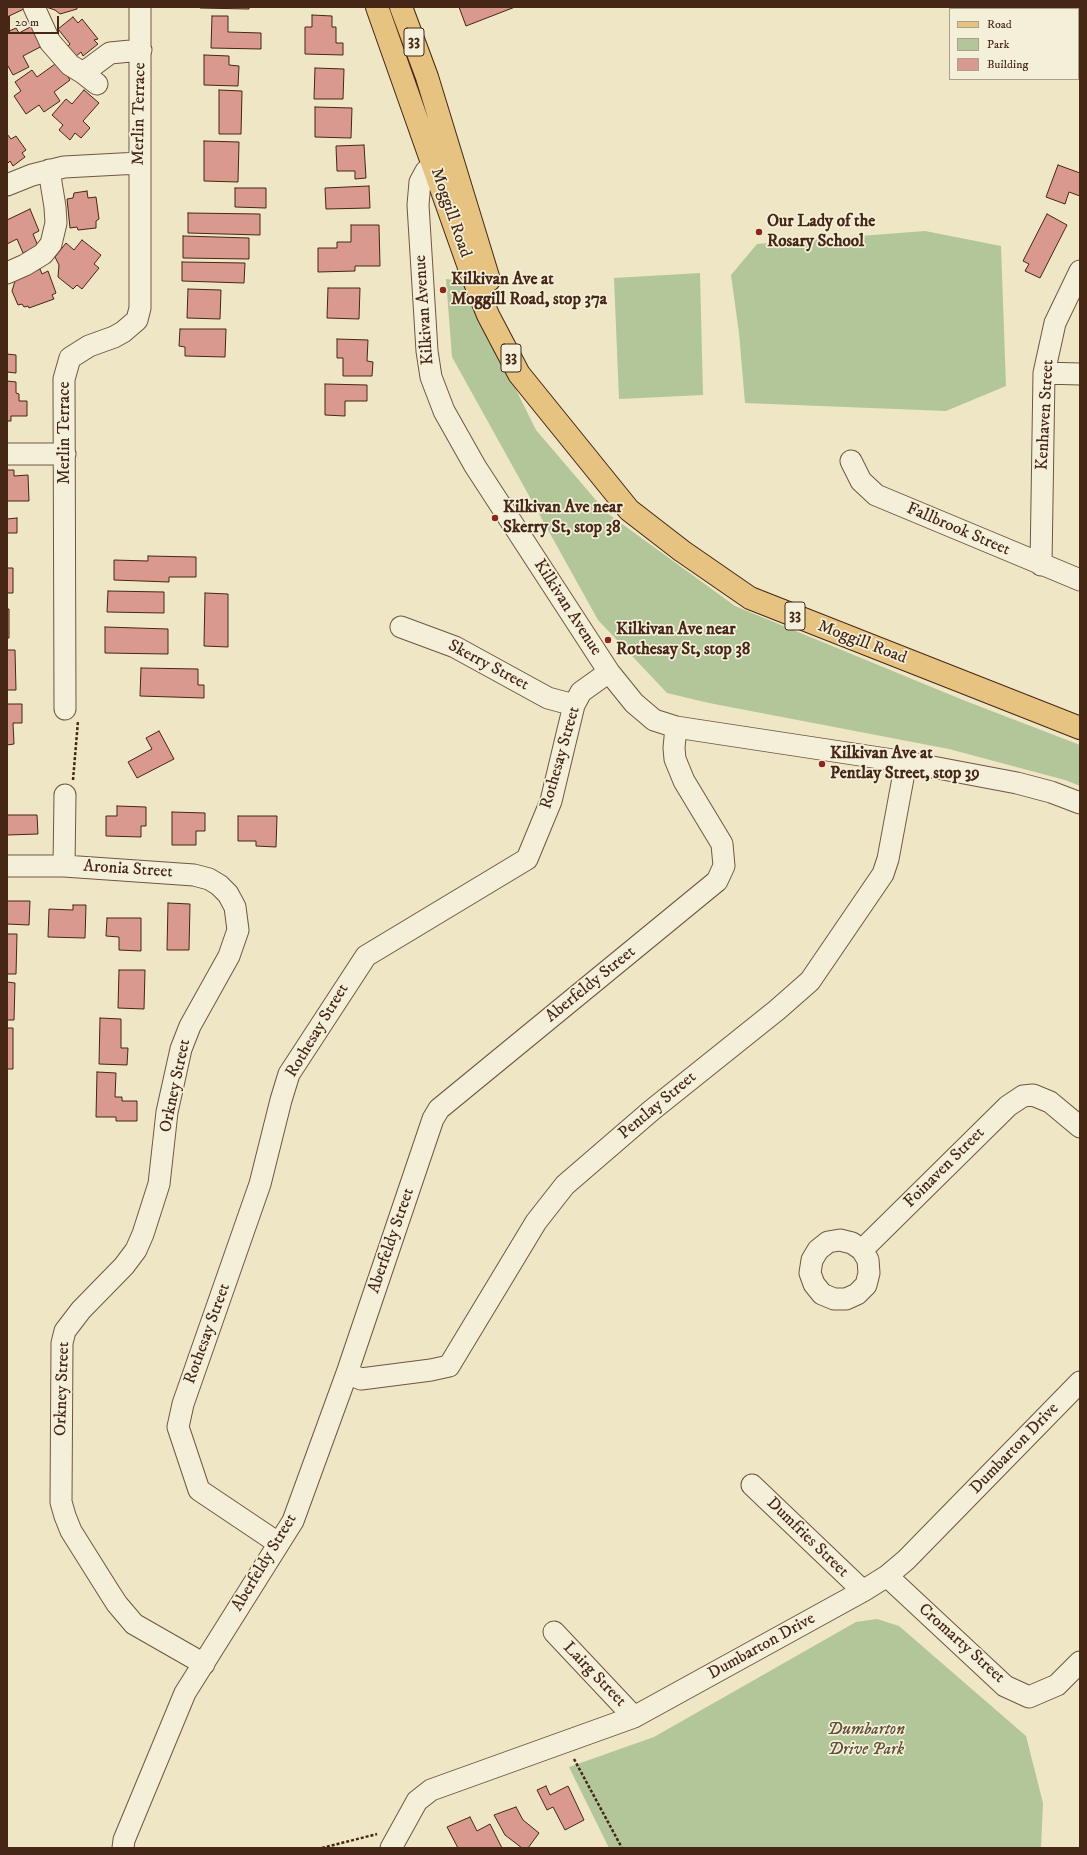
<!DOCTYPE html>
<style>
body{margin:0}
#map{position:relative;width:1087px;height:1855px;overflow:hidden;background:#eee6c5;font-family:"IM FELL DW Pica",serif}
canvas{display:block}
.frame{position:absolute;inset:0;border:8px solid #462614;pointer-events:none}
.legend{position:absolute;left:949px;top:8px;width:130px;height:72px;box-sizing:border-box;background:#f4efd9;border:1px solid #ae9f8a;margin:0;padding:5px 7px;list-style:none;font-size:12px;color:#462614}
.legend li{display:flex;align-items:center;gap:8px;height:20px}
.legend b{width:20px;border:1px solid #ae9f8a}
.scale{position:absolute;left:8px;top:16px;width:51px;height:18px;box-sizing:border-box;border:2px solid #462614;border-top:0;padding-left:5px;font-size:12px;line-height:14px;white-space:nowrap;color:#462614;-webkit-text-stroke:3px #f4efd9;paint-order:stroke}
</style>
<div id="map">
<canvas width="1087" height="1855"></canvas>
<div class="frame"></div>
<ul class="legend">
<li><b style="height:5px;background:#e7c382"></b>Road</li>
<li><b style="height:11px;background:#b2c69a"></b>Park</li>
<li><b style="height:11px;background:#d9998e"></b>Building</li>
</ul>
<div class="scale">20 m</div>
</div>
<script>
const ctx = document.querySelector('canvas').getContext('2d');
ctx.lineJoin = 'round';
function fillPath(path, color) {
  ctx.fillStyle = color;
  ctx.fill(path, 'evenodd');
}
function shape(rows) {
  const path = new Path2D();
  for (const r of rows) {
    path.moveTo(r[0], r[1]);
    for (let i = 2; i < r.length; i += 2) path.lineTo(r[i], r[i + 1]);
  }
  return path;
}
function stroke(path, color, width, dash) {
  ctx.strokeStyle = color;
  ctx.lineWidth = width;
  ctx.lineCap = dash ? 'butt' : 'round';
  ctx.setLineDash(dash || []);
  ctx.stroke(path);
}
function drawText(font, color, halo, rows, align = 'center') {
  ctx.font = font + ' "IM FELL DW Pica",serif';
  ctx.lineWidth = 3.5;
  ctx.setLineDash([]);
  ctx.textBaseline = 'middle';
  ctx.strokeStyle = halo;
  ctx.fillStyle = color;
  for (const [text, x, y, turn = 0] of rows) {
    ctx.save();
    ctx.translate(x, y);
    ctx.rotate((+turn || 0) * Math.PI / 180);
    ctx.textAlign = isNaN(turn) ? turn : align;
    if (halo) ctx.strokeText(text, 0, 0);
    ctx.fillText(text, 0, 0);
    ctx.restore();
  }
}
fillPath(shape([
 [925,231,1001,246,1006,386,946,411,745,403,739,333,731,275,757,244],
 [700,273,703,395,619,399,614,278],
 [446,279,462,281,536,430,607,513,735,606,963,700,1080,745,1080,786,1065,780,949,749,709,703,667,693,598,620,452,357],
 [877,1619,899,1626,1026,1736,1043,1803,1041,1848,609,1848,569,1767,654,1737,856,1622]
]), '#b2c69a');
const building = shape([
 [7,7,26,7,26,8,7,17,7,7],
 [46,7,77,7,77,9,60,14,55,10,46,7],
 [200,7,249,7,249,9,200,8,200,7],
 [459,7,515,7,466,26,459,7],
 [312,15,332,16,332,27,336,27,336,43,343,43,343,55,305,54,305,27,312,27,312,15],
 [212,16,228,16,228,32,261,33,261,49,211,48,212,16],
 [73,17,78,23,82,19,98,39,94,40,98,44,83,56,81,52,75,57,67,47,70,44,58,29,73,17],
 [36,24,46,44,23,56,29,67,13,75,8,66,7,67,7,32,16,28,19,33,36,24],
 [204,55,229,56,229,65,239,66,238,86,204,85,204,55],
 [58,62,70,80,54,92,60,101,44,112,39,105,26,114,14,96,21,91,15,82,32,70,37,77,58,62],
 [315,68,344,69,343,99,314,99,315,68],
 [84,90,99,103,83,121,90,128,81,138,75,133,70,140,59,130,63,125,52,115,66,99,72,104,84,90],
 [219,90,242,91,241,134,219,134,219,90],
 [315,107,352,108,351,138,315,137,315,107],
 [7,134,11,139,16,136,26,150,22,153,25,157,13,166,10,161,7,164,7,134],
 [204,141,239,142,238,182,204,181,204,141],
 [364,145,366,178,355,179,355,171,337,171,336,146,364,145],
 [1058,165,1080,173,1080,196,1069,192,1065,204,1046,197,1058,165],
 [369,186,370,208,326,209,325,188,369,186],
 [235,188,266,188,266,208,235,207,235,188],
 [87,191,88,198,96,197,99,219,96,221,96,228,78,230,77,227,70,228,67,199,73,198,74,193,87,191],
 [30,209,39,231,33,234,38,246,23,253,17,239,7,244,7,220,30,209],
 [188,213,260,214,260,235,188,233,188,213],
 [1047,214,1067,225,1040,278,1025,271,1029,264,1023,261,1047,214],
 [351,225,379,225,380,266,355,266,355,271,318,272,318,248,337,248,337,242,351,242,351,225],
 [183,236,249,238,249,259,183,258,183,236],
 [82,240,101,255,94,264,99,268,82,289,77,285,73,289,58,277,59,265,55,257,66,243,74,250,82,240],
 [182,262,245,263,244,283,182,281,182,262],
 [40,269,42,274,48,271,56,293,52,295,54,299,29,308,28,306,24,307,22,304,18,305,12,291,16,278,40,269],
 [328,288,360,288,359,319,327,318,328,288],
 [188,289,221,290,220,319,187,318,188,289],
 [180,329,226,329,225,357,185,356,185,347,179,346,180,329],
 [337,339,368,340,367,361,373,362,372,376,343,376,343,358,337,358,337,339],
 [7,354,16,355,16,373,7,372,7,354],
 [7,381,16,382,16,393,19,394,19,401,27,401,27,416,11,416,11,421,7,421,7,381],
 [325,384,367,385,367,401,345,401,345,416,325,415,325,384],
 [7,470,14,470,14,476,28,475,29,501,7,501,7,470],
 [17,518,17,533,7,533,7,551,7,519,17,518],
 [148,556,196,557,196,577,169,577,169,582,114,580,114,560,148,561,148,556],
 [7,568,13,568,13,593,7,593,7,568],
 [108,591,164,592,164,613,107,612,108,591],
 [205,593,228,594,228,647,204,646,205,593],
 [7,609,9,609,9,638,7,638,7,609],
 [105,627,168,629,168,654,105,653,105,627],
 [7,650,15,650,16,690,7,690,7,650],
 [141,668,198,669,198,685,204,685,204,698,140,696,141,668],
 [7,704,22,704,22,723,13,723,14,744,7,745,7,704],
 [159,731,174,759,137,778,128,762,152,749,146,738,159,731],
 [117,806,146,807,146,826,141,826,141,837,106,836,106,816,117,816,117,806],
 [172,812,205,813,205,831,196,831,196,845,172,845,172,812],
 [7,815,37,815,38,834,7,835,7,815],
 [238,816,277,816,276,847,256,846,256,841,238,841,238,816],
 [7,901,30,901,29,925,7,924,7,901],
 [168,903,190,904,189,950,167,950,168,903],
 [73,905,86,905,85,938,48,937,49,909,73,910,73,905],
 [107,918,141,918,141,951,119,950,119,937,106,936,107,918],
 [7,934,17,934,16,974,7,974,7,934],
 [119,970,145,970,144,1009,118,1008,119,970],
 [7,982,15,983,14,1020,7,1020,7,982],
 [100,1018,121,1019,121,1048,128,1048,127,1065,99,1064,100,1018],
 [7,1028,13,1028,13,1069,7,1069,7,1028],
 [97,1072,116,1073,115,1097,122,1097,122,1101,137,1101,137,1121,116,1121,116,1117,96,1117,97,1072],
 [546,1786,550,1795,568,1786,584,1820,565,1830,553,1807,547,1810,537,1790,546,1786],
 [516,1807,523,1820,539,1833,528,1848,522,1848,505,1835,494,1815,516,1807],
 [470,1817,477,1831,490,1824,502,1848,458,1848,447,1827,470,1817]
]);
fillPath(building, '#d9998e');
stroke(building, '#462614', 1);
const minor = shape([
 [34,7,50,42,70,65,83,73,110,53,141,50],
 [83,73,97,84],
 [450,162,433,166,426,171,420,182,418,205,427,351,431,377,444,411,475,466,609,672,634,703,654,720,676,727,906,762,1017,783,1051,792,1080,803],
 [7,185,32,175,64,167,139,163],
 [7,273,25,265,43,254,51,244,56,223,55,207,49,170],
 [1044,373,1080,374],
 [7,454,65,454],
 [851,461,861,481,876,495,1080,580],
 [1041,565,1044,373,1055,323,1080,271],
 [401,627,455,647,548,698,574,705],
 [65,709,64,379,70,358,89,346,114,337,123,332,137,320,140,308,140,7],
 [7,866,64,866,194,875,209,879,219,885,228,894,235,907,238,930,229,956,190,1026,181,1049,167,1112,159,1184,143,1234,136,1250,124,1266,81,1310,65,1331,62,1343,61,1502,65,1516,71,1531,108,1590,117,1604,134,1624,204,1664],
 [64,866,65,795],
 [862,1250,852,1243,840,1240,828,1242,818,1250,812,1260,810,1273,814,1284,822,1294,834,1299,846,1299,857,1294,866,1285,869,1273,868,1260,862,1250,1008,1106,1023,1096,1033,1095,1050,1102,1080,1127],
 [347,1373,361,1379,431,1370,449,1366,536,1222,565,1185,652,1110,777,1010,810,981,883,874,888,859,906,762],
 [752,1485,863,1591],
 [278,1543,199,1490,178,1427,183,1404,260,1184,281,1100,289,1074,366,956,527,859,551,801,574,705,581,692,609,672],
 [887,1576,1005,1686,1029,1697,1057,1685,1080,1662],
 [554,1632,634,1717],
 [123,1848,124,1840,185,1693,293,1521,347,1373,433,1119,439,1109,717,881,724,866,722,844,684,781,675,759,674,748,676,727],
 [391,1848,417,1801,431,1790,634,1717,863,1591,887,1576,906,1560,1080,1382]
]);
const major = shape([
 [377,7,470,270,488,315,519,374,629,510,682,551,750,598,1080,728],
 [401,7,427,77,489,280]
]);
stroke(minor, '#705640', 23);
stroke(major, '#462614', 24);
stroke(shape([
 [73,780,78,721],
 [574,1759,622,1848],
 [322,1848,377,1834]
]), '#462614', 2.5, [3, 2]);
stroke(minor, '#f4efd9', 21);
stroke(major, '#e7c382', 22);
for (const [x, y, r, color] of [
 [759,232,4,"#8f2418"],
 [443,290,4,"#8f2418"],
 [495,518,4,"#8f2418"],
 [608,640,4,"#8f2418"],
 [822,764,4,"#8f2418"]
]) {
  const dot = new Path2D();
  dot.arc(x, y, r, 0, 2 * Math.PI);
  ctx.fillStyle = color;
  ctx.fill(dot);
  stroke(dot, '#f4efd9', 1.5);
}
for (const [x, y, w] of [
 [414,42,20],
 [511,358,20],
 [795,616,20]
]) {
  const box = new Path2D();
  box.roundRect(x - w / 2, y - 14, w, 28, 3);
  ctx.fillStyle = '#f4efd9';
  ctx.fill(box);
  stroke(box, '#462614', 1);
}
drawText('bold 16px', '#462614', null, [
 ["33",414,42],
 ["33",511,358],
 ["33",795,616]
]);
drawText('17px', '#462614', '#f4efd9', [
 ["Merlin Terrace",140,114,-89],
 ["Moggill Road",450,213,71],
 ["Kilkivan Avenue",425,310,-94],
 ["Kenhaven Street",1046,415,-87],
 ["Merlin Terrace",65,433,-90],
 ["Fallbrook Street",958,530,23],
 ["Kilkivan Avenue",567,608,57],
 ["Moggill Road",862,643,21],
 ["Skerry Street",488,666,28],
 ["Rothesay Street",561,758,-74],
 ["Aronia Street",128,870,4],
 ["Aberfeldy Street",591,985,-39],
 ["Rothesay Street",318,1031,-59],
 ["Orkney Street",176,1086,-78],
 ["Pentlay Street",658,1106,-40],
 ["Foinaven Street",945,1168,-45],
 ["Aberfeldy Street",392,1241,-71],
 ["Rothesay Street",208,1334,-70],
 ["Orkney Street",63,1389,-88],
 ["Dumbarton Drive",1015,1449,-46],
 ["Dumfries Street",807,1538,44],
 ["Aberfeldy Street",265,1563,-59],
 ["Cromarty Street",961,1644,42],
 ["Dumbarton Drive",762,1647,-29],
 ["Lairg Street",594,1675,46]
]);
drawText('bold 17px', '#462614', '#f4efd9', [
 ["Our Lady of the",767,222],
 ["Rosary School",767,242],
 ["Kilkivan Ave at",451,280],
 ["Moggill Road, stop 37a",451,300],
 ["Kilkivan Ave near",503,508],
 ["Skerry St, stop 38",503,528],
 ["Kilkivan Ave near",616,630],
 ["Rothesay St, stop 38",616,650],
 ["Kilkivan Ave at",830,754],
 ["Pentlay Street, stop 39",830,774]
], 'left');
drawText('italic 17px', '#614e36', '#f4efd9', [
 ["Dumbarton",866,1730],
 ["Drive Park",866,1750]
]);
</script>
